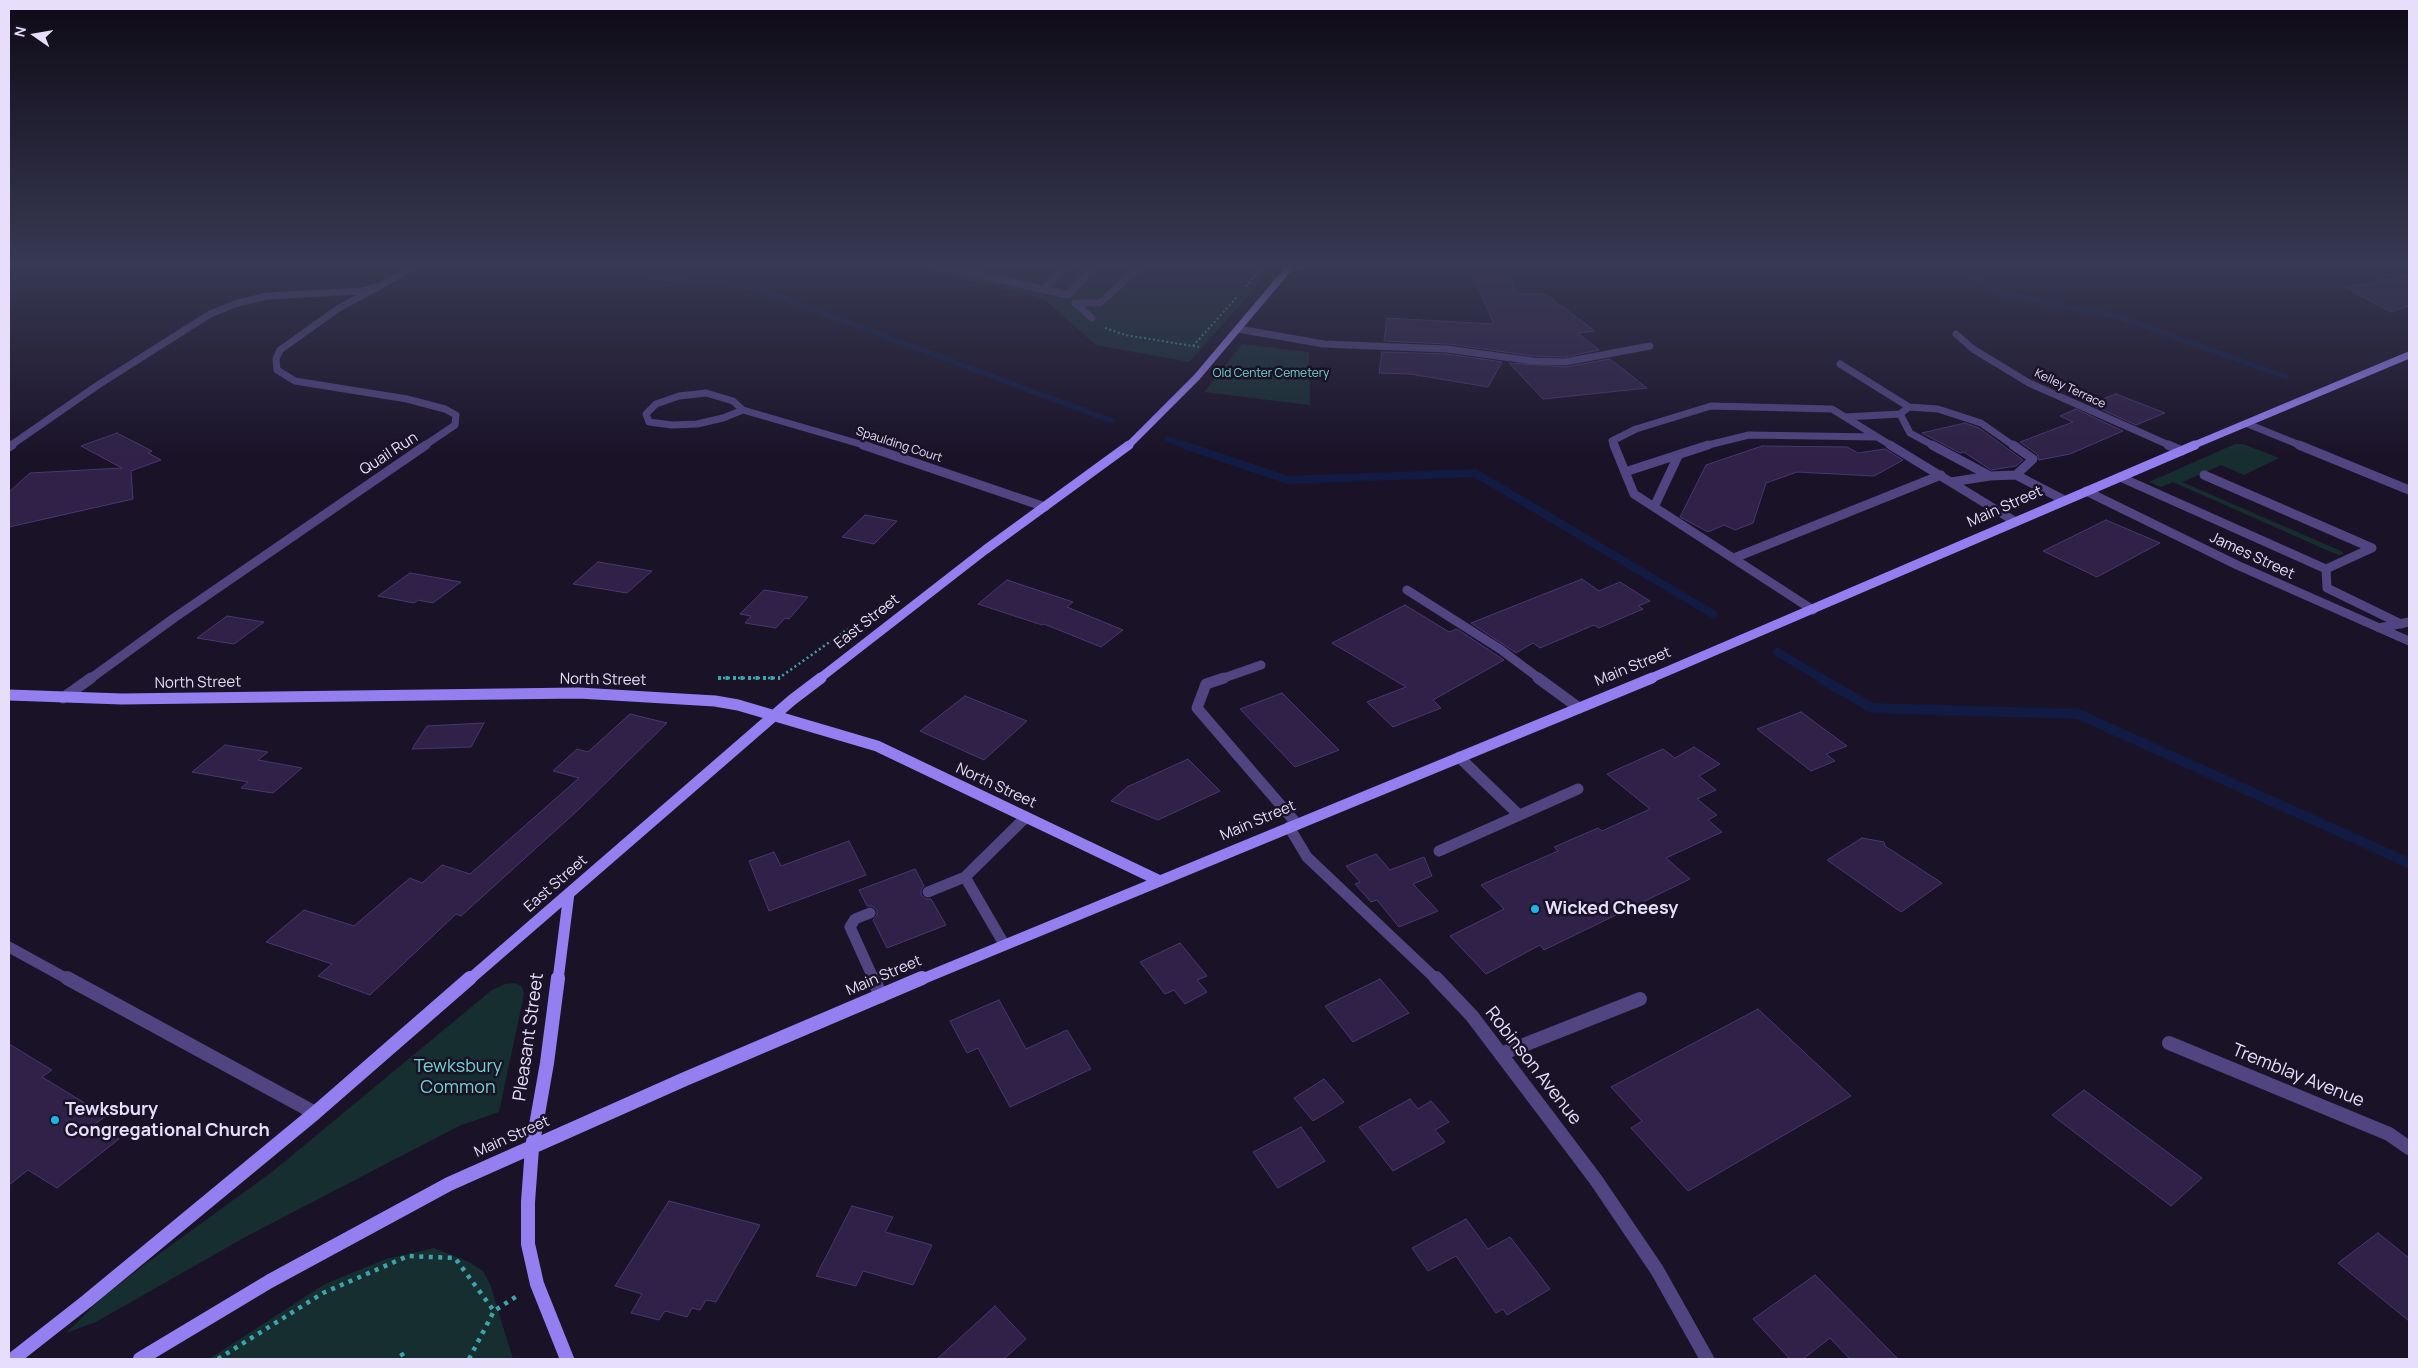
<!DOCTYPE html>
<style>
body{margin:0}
#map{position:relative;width:2418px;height:1368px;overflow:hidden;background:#1a1328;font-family:Manrope,sans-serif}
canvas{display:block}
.frame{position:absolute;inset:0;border:10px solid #e6defb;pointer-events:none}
.north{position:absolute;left:10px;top:10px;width:50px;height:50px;-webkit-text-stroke:4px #1a1328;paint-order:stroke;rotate:283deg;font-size:14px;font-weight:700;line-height:20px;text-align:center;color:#e6defb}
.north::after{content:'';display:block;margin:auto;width:18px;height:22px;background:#e6defb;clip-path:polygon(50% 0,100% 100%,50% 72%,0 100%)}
</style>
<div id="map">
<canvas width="2418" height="1368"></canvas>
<div class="frame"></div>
<div class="north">N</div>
</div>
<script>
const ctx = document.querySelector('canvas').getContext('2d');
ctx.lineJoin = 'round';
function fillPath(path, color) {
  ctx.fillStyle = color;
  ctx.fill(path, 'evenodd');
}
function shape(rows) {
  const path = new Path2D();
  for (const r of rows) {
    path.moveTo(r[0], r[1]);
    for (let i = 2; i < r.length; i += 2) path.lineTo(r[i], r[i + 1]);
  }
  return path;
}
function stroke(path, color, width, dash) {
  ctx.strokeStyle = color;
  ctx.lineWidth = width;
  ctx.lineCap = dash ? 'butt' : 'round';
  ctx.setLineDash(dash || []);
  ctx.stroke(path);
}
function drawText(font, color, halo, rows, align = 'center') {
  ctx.font = font + ' Manrope,sans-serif';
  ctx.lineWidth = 5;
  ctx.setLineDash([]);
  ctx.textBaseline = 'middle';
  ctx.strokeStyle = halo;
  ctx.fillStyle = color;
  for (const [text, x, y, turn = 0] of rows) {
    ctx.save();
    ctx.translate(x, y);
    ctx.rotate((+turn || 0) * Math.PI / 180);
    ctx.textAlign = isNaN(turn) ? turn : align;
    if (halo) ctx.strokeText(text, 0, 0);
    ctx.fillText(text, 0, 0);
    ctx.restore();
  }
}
fillPath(shape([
 [905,265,1271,265,1251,293,1189,362,1096,345,1044,299],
 [1242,344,1309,352,1310,405,1204,392],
 [2235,444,2243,444,2279,458,2244,475,2221,465,2182,482,2343,552,2343,554,2338,555,2173,482,2161,487,2149,482],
 [515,983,522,987,524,994,499,1112,459,1126,247,1236,96,1322,66,1333,103,1297,148,1262,272,1172,492,990,505,984],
 [434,1248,469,1262,483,1271,490,1284,513,1359,209,1359,325,1284,386,1259]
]), '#172e31');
stroke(shape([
 [533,265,753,287,1112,421],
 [1949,265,2004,294,2119,317,2286,377],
 [1167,439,1188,446]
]), '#111b43', 5.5);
stroke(shape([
 [1184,445,1288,480,1475,473,1713,614],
 [1777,652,1823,679]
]), '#111b43', 8);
stroke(shape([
 [1820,678,1872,708,2078,714,2409,863]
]), '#111b43', 10);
const building = shape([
 [1472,274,1509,274,1518,294,1545,294,1595,331,1578,333,1599,350,1565,357,1533,356,1448,344,1384,341,1387,318,1494,324,1472,274],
 [2409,275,2409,306,2391,312,2346,288,2409,275],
 [1382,352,1447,354,1502,362,1488,387,1410,374,1379,373,1382,352],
 [1610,359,1647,388,1543,399,1509,363,1565,367,1610,359],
 [2116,394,2165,413,2136,425,2089,404,2116,394],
 [2076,409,2123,431,2070,454,2039,460,2037,454,2020,442,2073,422,2060,416,2076,409],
 [1965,423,1979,428,2023,460,2016,466,1991,470,1964,452,1960,453,1922,433,1965,423],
 [117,433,152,451,148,453,161,460,131,471,133,499,9,527,9,492,30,473,122,468,81,446,117,433],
 [1762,446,1847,447,1858,453,1885,449,1903,460,1874,476,1797,472,1766,483,1753,523,1735,530,1724,525,1708,532,1680,517,1706,465,1762,446],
 [865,515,897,521,874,544,842,537,865,515],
 [2106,520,2160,543,2097,577,2043,551,2106,520],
 [598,562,652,571,627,593,573,584,598,562],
 [410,573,461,582,433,603,418,600,414,603,378,596,410,573],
 [1582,579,1599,591,1620,582,1650,601,1638,606,1643,609,1599,628,1594,625,1540,648,1533,643,1516,653,1471,623,1582,579],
 [1007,580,1073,602,1067,607,1123,630,1101,647,1044,624,1042,625,978,604,1007,580],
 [764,590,808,597,789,619,785,618,776,628,745,623,751,616,740,614,764,590],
 [1405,605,1449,632,1457,629,1504,660,1433,700,1441,708,1393,727,1367,702,1406,687,1332,643,1405,605],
 [227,616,264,622,234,644,197,638,227,616],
 [1282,693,1339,750,1295,767,1240,709,1282,693],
 [965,696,1027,721,984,760,920,731,965,696],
 [1801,712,1847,746,1826,754,1835,761,1811,771,1757,729,1801,712],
 [630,714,667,723,577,811,461,916,456,914,370,995,318,976,332,964,266,942,304,910,354,926,410,878,422,883,442,865,470,874,579,778,553,771,577,749,588,752,630,714],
 [484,723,471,747,412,749,427,726,484,723],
 [225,745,268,752,258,760,302,768,273,793,241,788,248,782,192,772,225,745],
 [1694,747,1720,764,1699,776,1716,790,1697,799,1717,815,1708,820,1722,832,1666,858,1690,879,1544,950,1540,945,1486,974,1450,936,1504,909,1481,885,1558,851,1554,847,1598,828,1602,831,1650,809,1607,774,1663,749,1675,758,1694,747],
 [1188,759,1220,791,1158,820,1111,801,1127,787,1188,759],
 [1862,838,1884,842,1885,846,1942,883,1901,912,1827,860,1862,838],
 [849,841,866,875,769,911,749,861,774,852,781,866,849,841],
 [1376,854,1390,870,1424,857,1432,876,1413,884,1438,911,1399,927,1377,900,1371,902,1355,884,1360,882,1346,866,1376,854],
 [915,869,924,886,921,890,921,895,926,899,931,899,946,925,887,948,873,920,877,915,877,910,872,906,867,906,859,890,915,869],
 [1180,943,1207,976,1197,980,1207,992,1185,1004,1174,990,1165,994,1140,962,1180,943],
 [1380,979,1409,1013,1353,1042,1325,1006,1380,979],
 [999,1000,1026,1049,1067,1030,1091,1069,1010,1107,978,1048,967,1053,950,1021,999,1000],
 [1758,1009,1851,1096,1688,1191,1631,1128,1642,1121,1611,1087,1758,1009],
 [9,1044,52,1070,42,1077,106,1116,95,1124,119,1139,57,1188,28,1170,9,1185,9,1044],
 [1324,1079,1344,1102,1313,1121,1294,1098,1324,1079],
 [2084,1090,2202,1178,2171,1206,2052,1115,2084,1090],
 [1410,1099,1418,1109,1431,1101,1449,1122,1435,1130,1445,1142,1393,1171,1359,1127,1410,1099],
 [1301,1127,1325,1161,1278,1188,1253,1152,1301,1127],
 [669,1201,760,1225,716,1302,706,1300,700,1310,692,1308,687,1317,665,1311,659,1320,631,1313,642,1294,615,1286,669,1201],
 [852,1206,893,1217,885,1232,932,1245,913,1285,863,1271,856,1286,816,1276,852,1206],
 [1466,1219,1488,1249,1510,1237,1550,1289,1507,1315,1503,1309,1496,1313,1456,1256,1428,1271,1412,1248,1466,1219],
 [2378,1233,2409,1258,2409,1321,2338,1263,2378,1233],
 [1815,1275,1898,1359,1850,1359,1830,1338,1803,1359,1790,1359,1753,1319,1815,1275],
 [995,1306,1026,1339,1004,1359,937,1359,995,1306]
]);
fillPath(building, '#2f2147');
stroke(building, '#4b3670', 1);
stroke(shape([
 [1246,287,1262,265],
 [1105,328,1125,335,1199,347],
 [1193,346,1237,297]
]), '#3fa3ae', 2, [2, 2.5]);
stroke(shape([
 [718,678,779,678,848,629]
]), '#3fa3ae', 2.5, [2, 3]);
stroke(shape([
 [718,678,780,678]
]), '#3fa3ae', 4, [3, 4.5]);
stroke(shape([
 [401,1353,405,1359],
 [218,1359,323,1293,408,1256,455,1258,494,1311],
 [469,1359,494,1311,517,1296]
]), '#3fa3ae', 4.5, [4, 5.5]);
stroke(shape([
 [936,265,1068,295],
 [1045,288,1066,265],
 [1068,295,1096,265],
 [1075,303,1100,303,1142,265],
 [1075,303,1092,318],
 [1840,364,1909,407],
 [1845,417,1900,414],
 [2248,424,2302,446],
 [1614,446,1612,441,1636,429,1711,406,1832,409,1892,446],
 [1704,446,1749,435,1876,437],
 [1934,446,1910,433,1900,414,1909,407,1938,409,1981,423,2014,446]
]), '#504481', 7);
stroke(shape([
 [1614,445,1634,494,1813,610],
 [1890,445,2016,522],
 [1932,445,1990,476,2016,475],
 [2013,445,2033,459,2016,475],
 [2299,445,2409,490],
 [1625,472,1708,445],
 [2016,475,2064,500],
 [2120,477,2326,569,2372,548,2204,475],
 [1951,482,1990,476],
 [1654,507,1678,456],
 [1734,558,1941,475],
 [2326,569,2327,588,2401,624],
 [1407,590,1500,649,1540,679],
 [1221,679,1261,665]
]), '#504481', 9);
stroke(shape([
 [1224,678,1206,684,1197,708,1297,824],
 [1538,678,1579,708],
 [1459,757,1519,815],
 [1439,851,1578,789],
 [965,877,1004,944],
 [928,892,965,877,1026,817],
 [870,913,855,919,850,927,874,980],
 [9,947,69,980]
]), '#504481', 11);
stroke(shape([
 [67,978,315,1113],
 [873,978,881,996],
 [1501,1054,1640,999]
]), '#504481', 14);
stroke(shape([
 [1286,271,1304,265],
 [378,287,339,308,280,350,276,359,277,370,295,381,407,399,445,409,456,415,455,425,424,446],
 [1238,329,1324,344,1447,349,1533,361,1565,362,1650,346],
 [1956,334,1973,349,2029,383,2171,446],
 [706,393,733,401,743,410,723,418,697,424,672,425,649,422,646,414,656,404,679,396,706,393],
 [743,410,867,446],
 [10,446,98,385,210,314,235,304,267,296,361,291,378,287,417,265]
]), '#504481', 7);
stroke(shape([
 [863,445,1045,507],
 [2168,445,2182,451],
 [9,447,12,445],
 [2086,491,2237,565,2409,641],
 [2379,628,2409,622],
 [90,679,174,618,426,445]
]), '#504481', 9);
stroke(shape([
 [63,698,91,678],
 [1289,827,1307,857,1437,980]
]), '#504481', 11);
stroke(shape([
 [1436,978,1472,1016,1596,1180,1657,1270,1707,1359],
 [2169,1043,2389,1134,2409,1148]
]), '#504481', 14);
stroke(shape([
 [1128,446,1197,377,1284,274,1289,265],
 [2192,446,2409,355]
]), '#947ff1', 7);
stroke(shape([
 [819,679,985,550,1129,445],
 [1649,679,2195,445]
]), '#947ff1', 9);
stroke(shape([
 [9,695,122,699,579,693,715,701,738,705,877,746,1160,881],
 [469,980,792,700,821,678],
 [558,980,569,893],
 [920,980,1652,678]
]), '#947ff1', 11);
stroke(shape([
 [558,978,547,1063,532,1148,528,1202,528,1244,537,1284,567,1359],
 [13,1359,87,1301,315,1113,470,978],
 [140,1359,270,1281,449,1184,685,1079,922,978]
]), '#947ff1', 14);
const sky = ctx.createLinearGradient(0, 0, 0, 457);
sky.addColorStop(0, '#0e0a16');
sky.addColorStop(0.58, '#383953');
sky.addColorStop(1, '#38395300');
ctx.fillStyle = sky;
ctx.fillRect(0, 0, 2418, 457);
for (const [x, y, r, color] of [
 [1535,909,5,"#1fb2e6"],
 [55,1120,5,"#1fb2e6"]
]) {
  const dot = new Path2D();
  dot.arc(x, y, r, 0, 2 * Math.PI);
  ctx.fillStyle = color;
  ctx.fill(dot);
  stroke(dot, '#1a1328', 2);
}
drawText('12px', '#71d4cb', '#1a1328', [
 ["Old Center Cemetery",1271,374]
]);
drawText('12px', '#e6defb', '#1a1328', [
 ["Kelley Terrace",2070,389,25],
 ["Spaulding Court",899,445,18]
]);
drawText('15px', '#e6defb', '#1a1328', [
 ["Quail Run",389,454,-33],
 ["Main Street",2005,507,-24],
 ["James Street",2252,556,25],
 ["East Street",867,622,-38],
 ["Main Street",1633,667,-22],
 ["North Street",603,680,1],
 ["North Street",198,683,-1],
 ["North Street",996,786,25],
 ["Main Street",1258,821,-23],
 ["East Street",556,884,-41],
 ["Main Street",884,976,-23],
 ["Main Street",512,1137,-24]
]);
drawText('bold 18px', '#e6defb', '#1a1328', [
 ["Wicked Cheesy",1545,909],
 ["Tewksbury",65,1110],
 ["Congregational Church",65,1131]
], 'left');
drawText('18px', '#e6defb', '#1a1328', [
 ["Pleasant Street",529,1037,-82],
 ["Robinson Avenue",1533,1066,52],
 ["Tremblay Avenue",2298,1076,22]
]);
drawText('18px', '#71d4cb', '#1a1328', [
 ["Tewksbury",458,1067],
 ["Common",458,1088]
]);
</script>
